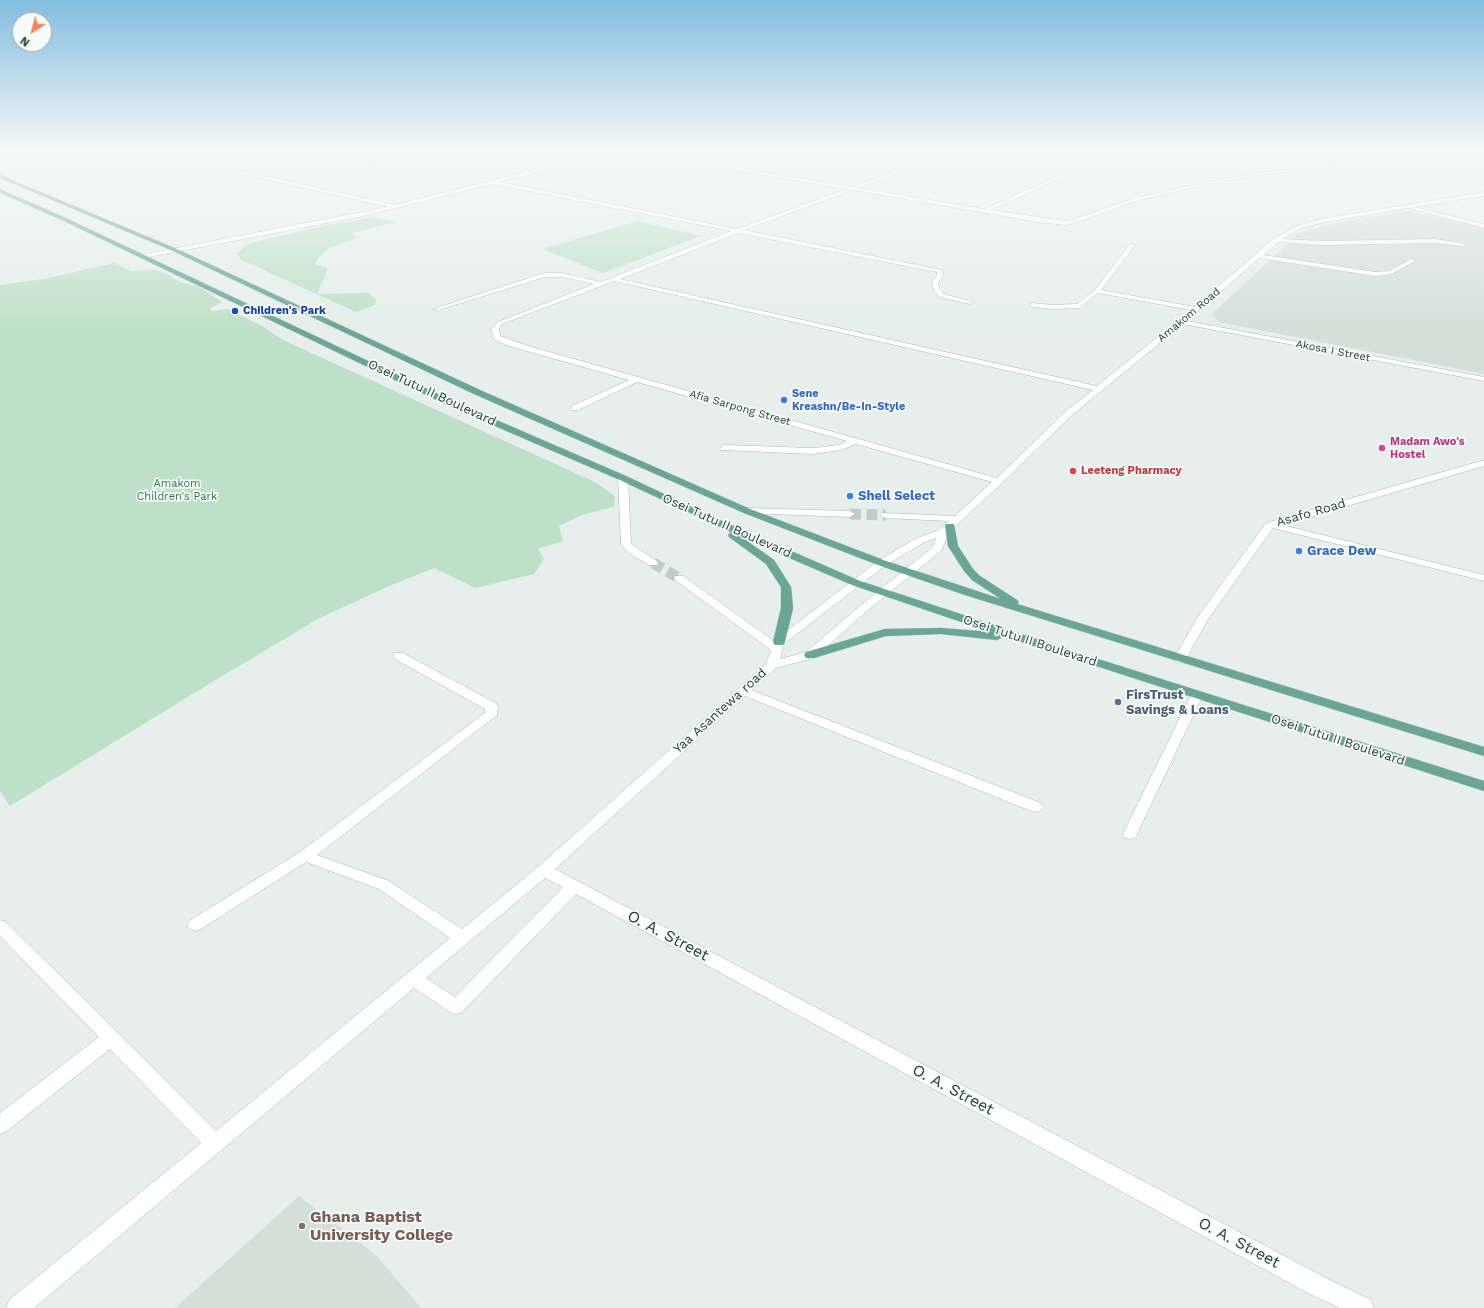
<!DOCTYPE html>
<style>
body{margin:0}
#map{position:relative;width:1484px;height:1308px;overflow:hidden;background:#e6efeb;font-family:"Work Sans",sans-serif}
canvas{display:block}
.north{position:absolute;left:12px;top:12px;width:40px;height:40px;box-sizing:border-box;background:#f7fbf9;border:1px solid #a3b1ad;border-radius:50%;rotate:216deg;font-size:11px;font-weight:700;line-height:16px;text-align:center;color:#24423a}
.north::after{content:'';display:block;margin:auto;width:14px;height:18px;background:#f4845f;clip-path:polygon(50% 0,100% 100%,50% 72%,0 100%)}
</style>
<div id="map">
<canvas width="1484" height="1308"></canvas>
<div class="north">N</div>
</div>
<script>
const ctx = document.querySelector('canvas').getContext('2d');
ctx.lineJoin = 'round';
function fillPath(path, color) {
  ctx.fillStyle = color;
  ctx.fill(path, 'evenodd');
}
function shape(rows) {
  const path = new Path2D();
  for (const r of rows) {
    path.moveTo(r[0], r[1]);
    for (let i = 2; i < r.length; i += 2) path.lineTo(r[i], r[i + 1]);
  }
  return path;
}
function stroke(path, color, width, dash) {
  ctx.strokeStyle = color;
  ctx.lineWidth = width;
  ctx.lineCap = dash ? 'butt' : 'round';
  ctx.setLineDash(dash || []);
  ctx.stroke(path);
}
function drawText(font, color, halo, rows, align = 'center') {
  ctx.font = font + ' "Work Sans",sans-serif';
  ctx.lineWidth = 3.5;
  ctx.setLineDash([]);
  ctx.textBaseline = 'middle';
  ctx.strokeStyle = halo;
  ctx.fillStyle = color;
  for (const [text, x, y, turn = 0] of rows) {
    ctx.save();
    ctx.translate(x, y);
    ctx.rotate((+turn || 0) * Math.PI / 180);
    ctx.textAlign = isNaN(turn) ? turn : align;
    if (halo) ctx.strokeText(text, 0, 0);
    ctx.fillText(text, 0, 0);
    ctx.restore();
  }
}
fillPath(shape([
 [1408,211,1484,227,1484,374,1219,322,1212,314,1299,233,1339,222],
 [299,1196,377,1256,421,1308,175,1308]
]), '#d4dfda');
fillPath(shape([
 [371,217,396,222,352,233,356,238,328,249,318,258,315,264,328,268,317,294,369,293,376,300,375,305,356,312,242,260,237,254,244,247,255,242,340,222,349,222],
 [638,221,701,236,603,273,542,249],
 [114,263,131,271,157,270,169,275,174,279,183,283,198,286,222,302,209,309,213,311,228,309,262,326,283,340,595,482,615,496,614,507,582,515,559,526,563,541,538,549,544,559,534,574,475,588,434,568,387,587,318,619,204,687,10,806,0,791,0,285,49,278]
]), '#bfe0c8');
stroke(shape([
 [850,514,886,515],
 [653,563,679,578]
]), '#bfccc8', 11, [11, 5.5]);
const minor = shape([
 [127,148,134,148,296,183,440,148,447,148,300,184,395,205,619,148,628,148,628,149,738,168,799,148,805,148,743,169,852,187,959,148,965,148,859,188,984,209,1121,148,1126,148,991,210,1065,221,1072,220,1135,198,1208,182,1258,173,1369,161,1433,148,1441,148,1369,163,1258,175,1208,184,1139,200,1075,223,1065,225,1038,222,853,190,744,230,942,270,943,276,938,282,939,288,943,294,972,301,972,303,970,304,939,297,933,288,932,282,937,276,937,272,738,233,620,279,1097,386,1191,310,1098,293,1079,308,1053,309,1032,307,1029,305,1032,303,1053,305,1077,304,1095,290,1130,244,1135,245,1101,290,1195,307,1273,239,1297,226,1321,219,1484,192,1484,196,1414,207,1484,224,1484,228,1408,208,1321,223,1301,228,1282,239,1323,241,1435,239,1462,243,1465,245,1464,246,1435,243,1323,245,1278,242,1263,255,1375,272,1389,271,1411,259,1416,260,1392,274,1375,276,1259,258,1187,321,1484,377,1484,381,1183,324,1072,415,1002,483,948,533,942,550,868,610,814,658,776,668,751,690,1041,803,1043,807,1041,811,1036,812,1031,811,745,696,555,869,1324,1277,1371,1300,1374,1308,1340,1308,1308,1293,576,894,462,1012,456,1014,450,1012,414,988,34,1308,6,1308,9,1300,201,1143,110,1049,7,1131,0,1134,0,1113,99,1037,0,936,0,920,6,922,216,1131,450,938,379,889,306,862,201,929,195,931,189,929,187,925,189,921,300,852,485,713,485,709,395,659,393,656,395,653,403,653,497,704,498,707,497,715,317,855,389,881,462,929,539,866,766,664,771,650,675,580,674,578,675,576,683,576,774,641,878,561,915,539,939,530,949,521,886,518,882,517,881,515,882,513,955,516,992,482,856,444,841,450,813,454,721,450,720,448,724,445,813,448,839,445,847,441,637,382,578,410,572,410,571,408,572,406,629,380,506,345,494,339,491,329,498,322,594,284,562,277,545,277,438,310,433,309,545,273,562,273,601,282,731,231,493,184,359,217,143,258,141,257,141,255,388,207,127,148],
 [621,151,847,189,737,229,500,182,621,151],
 [614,281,1093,390,1066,411,997,478,528,346,500,336,499,329,502,324,614,281],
 [936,538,933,547,860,606,806,652,780,659,784,644,886,565,923,543,936,538],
 [545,878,563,887,455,997,426,978,545,878],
 [1472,148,1484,148,1484,150,1474,149,1472,148],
 [1484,460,1484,466,1282,525,1484,575,1484,581,1273,528,1209,618,1184,662,1180,663,1176,662,1174,659,1197,618,1266,523,1484,460],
 [623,475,628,478,631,544,657,561,658,563,657,565,649,565,632,555,621,545,618,478,623,475],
 [747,508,850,511,855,514,850,517,744,513,742,511,747,508],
 [1197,691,1201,692,1203,695,1137,834,1135,838,1130,839,1125,838,1123,834,1191,695,1193,692,1197,691]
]);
const major = shape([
 [0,175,177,249,480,390,750,509,886,561,1001,599,972,580,964,571,948,546,945,526,946,524,954,524,958,546,973,569,980,576,1017,600,1019,602,1017,604,1484,747,1484,756,965,595,878,565,744,513,474,394,173,251,0,178,0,175],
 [0,189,68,219,457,403,626,476,713,517,860,581,1079,653,1484,781,1484,791,1003,636,1001,638,997,640,941,634,886,636,814,658,806,658,804,655,806,652,885,629,941,628,991,632,852,585,743,538,774,560,791,587,793,608,785,642,783,645,775,645,773,642,781,608,781,587,766,564,729,537,728,535,731,532,620,480,451,407,64,221,0,193,0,189]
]);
stroke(minor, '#a8b8b2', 1);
stroke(major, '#c2cac8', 1);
fillPath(minor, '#fff');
fillPath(major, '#6aa596');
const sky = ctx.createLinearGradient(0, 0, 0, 331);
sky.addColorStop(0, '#84bce0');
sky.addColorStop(0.45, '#f4f8f6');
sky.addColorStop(1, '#f4f8f600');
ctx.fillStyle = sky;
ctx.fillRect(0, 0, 1484, 331);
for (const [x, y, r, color] of [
 [235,311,4,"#1a4fb4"],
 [784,400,4,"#3f7fe0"],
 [1382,448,4,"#d1479c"],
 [1073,471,4,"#e0444e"],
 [850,496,4,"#3f7fe0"],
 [1299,551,4,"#3f7fe0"],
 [1118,702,4,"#5c6f8a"],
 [302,1226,4,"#8d6e63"]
]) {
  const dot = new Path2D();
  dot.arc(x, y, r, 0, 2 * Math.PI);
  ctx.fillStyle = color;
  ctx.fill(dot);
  stroke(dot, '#f7fbf9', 1.5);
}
drawText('bold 11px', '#164399', '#f7fbf9', [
 ["Children's Park",243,311]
], 'left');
drawText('11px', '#24423a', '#f7fbf9', [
 ["Amakom Road",1189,315,-40],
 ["Akosa I Street",1333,351,11],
 ["Afia Sarpong Street",740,408,16]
]);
drawText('bold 11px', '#366cbe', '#f7fbf9', [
 ["Sene",792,394],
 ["Kreashn/Be-In-Style",792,407]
], 'left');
drawText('bold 11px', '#b23c85', '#f7fbf9', [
 ["Madam Awo's",1390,442],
 ["Hostel",1390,455]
], 'left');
drawText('bold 11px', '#be3a42', '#f7fbf9', [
 ["Leeteng Pharmacy",1081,471]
], 'left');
drawText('11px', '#2d7a4b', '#f7fbf9', [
 ["Amakom",177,484],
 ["Children's Park",177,497]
]);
drawText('13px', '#24423a', '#f7fbf9', [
 ["Osei Tutu II Boulevard",432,393,25],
 ["Asafo Road",1311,513,-16],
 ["Osei Tutu II Boulevard",727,526,24],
 ["Osei Tutu II Boulevard",1030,641,18],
 ["Yaa Asantewa road",720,711,-42],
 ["Osei Tutu II Boulevard",1338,740,18]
]);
drawText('bold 13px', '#366cbe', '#f7fbf9', [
 ["Shell Select",858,496],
 ["Grace Dew",1307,551]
], 'left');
drawText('bold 13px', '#4e5e75', '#f7fbf9', [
 ["FirsTrust",1126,695],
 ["Savings & Loans",1126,710]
], 'left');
drawText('16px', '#24423a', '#f7fbf9', [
 ["O. A. Street",668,936,28],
 ["O. A. Street",953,1090,28],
 ["O. A. Street",1239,1243,28]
]);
drawText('bold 16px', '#785e54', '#f7fbf9', [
 ["Ghana Baptist",310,1217],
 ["University College",310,1235]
], 'left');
</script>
